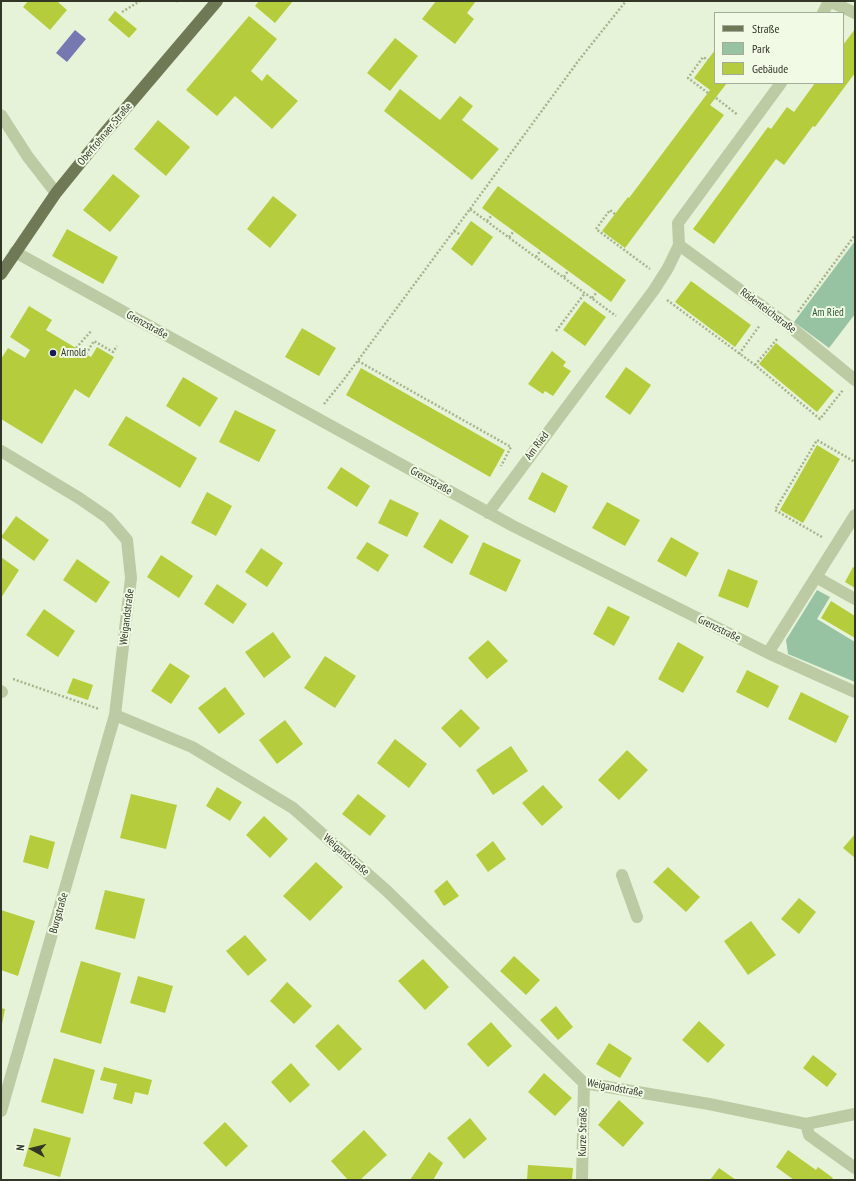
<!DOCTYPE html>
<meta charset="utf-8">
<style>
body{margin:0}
#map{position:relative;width:856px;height:1181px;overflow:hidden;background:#e7f3d9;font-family:"PT Sans Narrow",sans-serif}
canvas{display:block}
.frame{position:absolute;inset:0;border:2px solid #323626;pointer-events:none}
.legend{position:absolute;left:714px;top:12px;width:130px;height:72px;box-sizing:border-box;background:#f0fae5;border:1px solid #a4ac99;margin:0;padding:5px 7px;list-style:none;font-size:12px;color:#323626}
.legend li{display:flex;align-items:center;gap:8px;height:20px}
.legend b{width:20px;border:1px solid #a4ac99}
.north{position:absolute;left:12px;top:1129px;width:40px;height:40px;-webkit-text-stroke:3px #f0fae5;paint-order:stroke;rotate:277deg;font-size:11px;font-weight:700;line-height:16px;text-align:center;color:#323626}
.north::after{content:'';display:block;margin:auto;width:14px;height:18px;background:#323626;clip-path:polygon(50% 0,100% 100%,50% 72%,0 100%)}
</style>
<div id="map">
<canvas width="856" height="1181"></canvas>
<div class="frame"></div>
<ul class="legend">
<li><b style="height:5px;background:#707956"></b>Straße</li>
<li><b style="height:11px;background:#98c3a3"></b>Park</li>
<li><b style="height:11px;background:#b5cd3c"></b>Gebäude</li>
</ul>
<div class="north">N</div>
</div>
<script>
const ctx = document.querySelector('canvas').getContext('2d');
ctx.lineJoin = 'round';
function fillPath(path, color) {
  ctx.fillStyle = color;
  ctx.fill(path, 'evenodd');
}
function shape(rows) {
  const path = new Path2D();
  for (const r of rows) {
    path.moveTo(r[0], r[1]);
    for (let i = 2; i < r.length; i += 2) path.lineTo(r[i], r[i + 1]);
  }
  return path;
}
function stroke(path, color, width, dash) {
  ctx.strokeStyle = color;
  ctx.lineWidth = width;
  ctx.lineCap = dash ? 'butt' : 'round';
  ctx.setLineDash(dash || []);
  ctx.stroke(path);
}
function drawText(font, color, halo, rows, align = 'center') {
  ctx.font = font + ' "PT Sans Narrow",sans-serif';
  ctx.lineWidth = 4;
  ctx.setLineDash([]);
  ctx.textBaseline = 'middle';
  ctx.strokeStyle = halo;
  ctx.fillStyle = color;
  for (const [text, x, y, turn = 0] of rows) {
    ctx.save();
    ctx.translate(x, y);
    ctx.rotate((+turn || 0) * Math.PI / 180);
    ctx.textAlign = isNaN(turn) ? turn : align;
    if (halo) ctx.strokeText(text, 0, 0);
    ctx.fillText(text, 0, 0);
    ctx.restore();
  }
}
fillPath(shape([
 [855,241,855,314,829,348,794,322],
 [817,590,830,597,817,619,855,642,855,682,788,654,786,640]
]), '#98c3a3');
fillPath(shape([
 [75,30,86,39,67,62,56,53]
]), '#7678b2');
fillPath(shape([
 [28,1,59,1,58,2,67,10,50,30,23,7],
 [259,1,293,1,275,23,255,6],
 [436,1,476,1,467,13,474,19,455,44,422,19],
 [115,11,137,29,129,38,108,20],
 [249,16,277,39,251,71,262,81,267,74,298,101,272,129,235,96,217,116,186,90],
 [855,29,855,73,815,127,813,126,784,165,776,159,714,244,693,229,768,127,771,129,787,107,794,112,815,83,843,83,843,45],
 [395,38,418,56,390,91,367,73],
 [715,50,715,83,727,83,710,105,724,115,625,248,602,231,628,197,629,198,710,90,694,78],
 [400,89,440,120,460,96,473,106,462,120,499,149,472,180,384,111],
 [158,120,190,147,166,176,134,149],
 [113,174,140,196,110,232,83,210],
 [498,186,626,280,611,302,482,208],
 [273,196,297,215,270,248,247,229],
 [471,221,493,237,472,266,451,249],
 [67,229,118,257,103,284,52,256],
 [691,281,751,325,735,347,675,302],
 [584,301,606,317,585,346,563,330],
 [29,306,52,320,46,330,91,357,97,347,114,357,89,398,75,389,42,444,1,419,1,359,8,348,25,358,30,350,10,337],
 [302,328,336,348,319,376,285,357],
 [776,343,834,391,817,412,759,364],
 [552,351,566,362,563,366,571,371,553,396,545,391,543,394,528,384],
 [626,367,651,385,630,415,605,397],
 [361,368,505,450,490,477,346,395],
 [183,377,218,398,200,427,166,406],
 [235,410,276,430,259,462,219,442],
 [126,416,197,458,180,488,108,445],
 [817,445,840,459,803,523,780,510],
 [341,467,370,486,357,507,327,488],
 [542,472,568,486,555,513,528,499],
 [207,492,232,506,216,536,191,523],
 [390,499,419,513,407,537,378,523],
 [607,502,640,520,625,546,592,528],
 [16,516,49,540,34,561,1,537],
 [440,519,469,536,452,564,423,547],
 [671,537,699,553,686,577,657,561],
 [367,542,389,555,378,572,356,558],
 [483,542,521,560,506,592,469,574],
 [261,548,283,563,267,587,245,572],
 [161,555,193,576,179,598,147,577],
 [1,557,19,570,1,598],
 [77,559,110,582,96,603,63,580],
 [853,567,855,568,855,588,845,582],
 [728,569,758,581,748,608,718,596],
 [217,584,247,604,233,624,204,604],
 [831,601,855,616,855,638,821,618],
 [608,606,630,617,614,646,593,634],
 [44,609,75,631,58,657,26,635],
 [273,632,291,657,264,678,245,652],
 [488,640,508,661,487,679,468,658],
 [678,642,704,657,683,693,658,679],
 [325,656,356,676,335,708,304,688],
 [170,663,190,676,171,704,151,691],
 [747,670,779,686,768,708,736,692],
 [73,678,93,685,88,700,67,693],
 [225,687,245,714,219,734,198,708],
 [801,692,849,716,836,743,788,719],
 [461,709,480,728,460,748,441,728],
 [285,720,303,744,277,764,259,740],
 [395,739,427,764,409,788,377,763],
 [511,746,528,771,493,795,476,770],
 [627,750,648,770,619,800,598,780],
 [543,785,563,807,542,826,522,803],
 [217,787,242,802,230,821,206,806],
 [131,794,177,805,166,849,120,838],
 [358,794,386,816,370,836,342,814],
 [264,816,288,839,270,858,246,835],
 [855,834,855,858,843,848],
 [30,835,55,842,48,869,23,862],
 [493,841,506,859,488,872,476,855],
 [316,862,343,887,310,921,283,896],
 [668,867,700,897,686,912,653,882],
 [447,880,459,896,444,906,434,891],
 [105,890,145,899,135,939,95,929],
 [799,898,816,912,799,934,781,919],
 [1,910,35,921,18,976,1,970],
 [751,921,776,955,748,975,724,941],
 [245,935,267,960,248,976,226,951],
 [514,956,540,980,526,995,500,971],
 [423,959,449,987,425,1010,398,981],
 [81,961,121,973,101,1044,60,1032],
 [138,976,173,986,165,1013,130,1003],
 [287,982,312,1006,294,1024,270,1001],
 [556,1006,573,1027,558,1040,540,1020],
 [1,1008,5,1009,2,1024,1,1024],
 [699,1021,725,1045,708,1063,682,1040],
 [491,1022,512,1046,488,1067,467,1044],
 [338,1024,362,1049,339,1071,315,1046],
 [609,1043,632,1058,620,1078,596,1064],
 [813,1055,837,1074,827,1087,803,1068],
 [54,1058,95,1070,83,1114,41,1102],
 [291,1063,310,1085,290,1103,271,1082],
 [104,1067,152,1080,148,1095,135,1092,132,1104,113,1099,117,1084,100,1080],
 [544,1073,572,1098,555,1116,528,1092],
 [619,1100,644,1123,623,1147,598,1125],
 [470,1118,487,1139,464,1159,447,1138],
 [225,1122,248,1146,226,1167,203,1143],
 [34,1128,71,1138,60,1177,23,1166],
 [364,1130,387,1155,360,1180,348,1180,331,1161],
 [788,1150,816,1170,818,1167,833,1178,831,1180,794,1180,776,1167],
 [429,1152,443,1163,433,1180,410,1180],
 [528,1165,573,1168,572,1180,527,1180],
 [719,1168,736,1180,710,1180]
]), '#b5cd3c');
stroke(shape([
 [176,1,179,1],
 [122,12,140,1],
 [708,93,688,78,703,57,708,60],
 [716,98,738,115],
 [470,209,579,60,626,1],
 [615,214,610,210,596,229,650,269],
 [487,221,492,215],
 [454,231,461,235],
 [509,237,514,231],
 [536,257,541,250],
 [564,277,568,271],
 [592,298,597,292],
 [667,300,755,365,820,419,843,390],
 [798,312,855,235],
 [556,331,585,293],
 [76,348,92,330],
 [86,354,94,341,113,352,117,346],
 [739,354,760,325],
 [358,361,511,447,501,466],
 [755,365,778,338],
 [324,404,342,382,470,209,616,316],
 [822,537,775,510,817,440,855,462],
 [13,679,99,709]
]), '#a7b48c', 2.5, [2, 2]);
stroke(shape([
 [829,1,855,13],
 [823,13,829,1],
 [1,115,28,157,56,193],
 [679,245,788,325,855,380],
 [15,252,513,526,768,653,855,692],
 [1,451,79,498,108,518,127,540,131,578,115,715,1,1111],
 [488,513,654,290,668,268,679,245,678,223,781,83],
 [816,577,855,599],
 [768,653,855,515],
 [1,691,2,692],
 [115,715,192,747,293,808,387,891,584,1083,709,1104,806,1124,855,1114],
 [622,875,637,917],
 [806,1124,809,1135,855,1168],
 [582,1180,584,1083]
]), '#bccba4', 12);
stroke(shape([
 [1,274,56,193,103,135,217,1]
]), '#707956', 12);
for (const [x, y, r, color] of [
 [53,353,4,"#191a5a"]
]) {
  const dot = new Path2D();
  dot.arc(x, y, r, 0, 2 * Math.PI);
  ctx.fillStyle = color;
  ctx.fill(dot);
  stroke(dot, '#f0fae5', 1.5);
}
drawText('11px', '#323626', '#f0fae5', [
 ["Oberfrohnaer Straße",105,134,-50],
 ["Rödenteichstraße",768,311,37],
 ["Grenzstraße",147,325,29],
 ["Am Ried",537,446,-53],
 ["Grenzstraße",431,481,29],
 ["Weigandstraße",127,617,-83],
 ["Grenzstraße",719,629,26],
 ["Weigandstraße",346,855,41],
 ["Burgstraße",59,913,-74],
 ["Weigandstraße",615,1088,11],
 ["Kurze Straße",583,1132,-89]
]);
drawText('11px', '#285636', '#f0fae5', [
 ["Am Ried",828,313]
]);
drawText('11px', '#323626', '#f0fae5', [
 ["Arnold",61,353]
], 'left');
</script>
